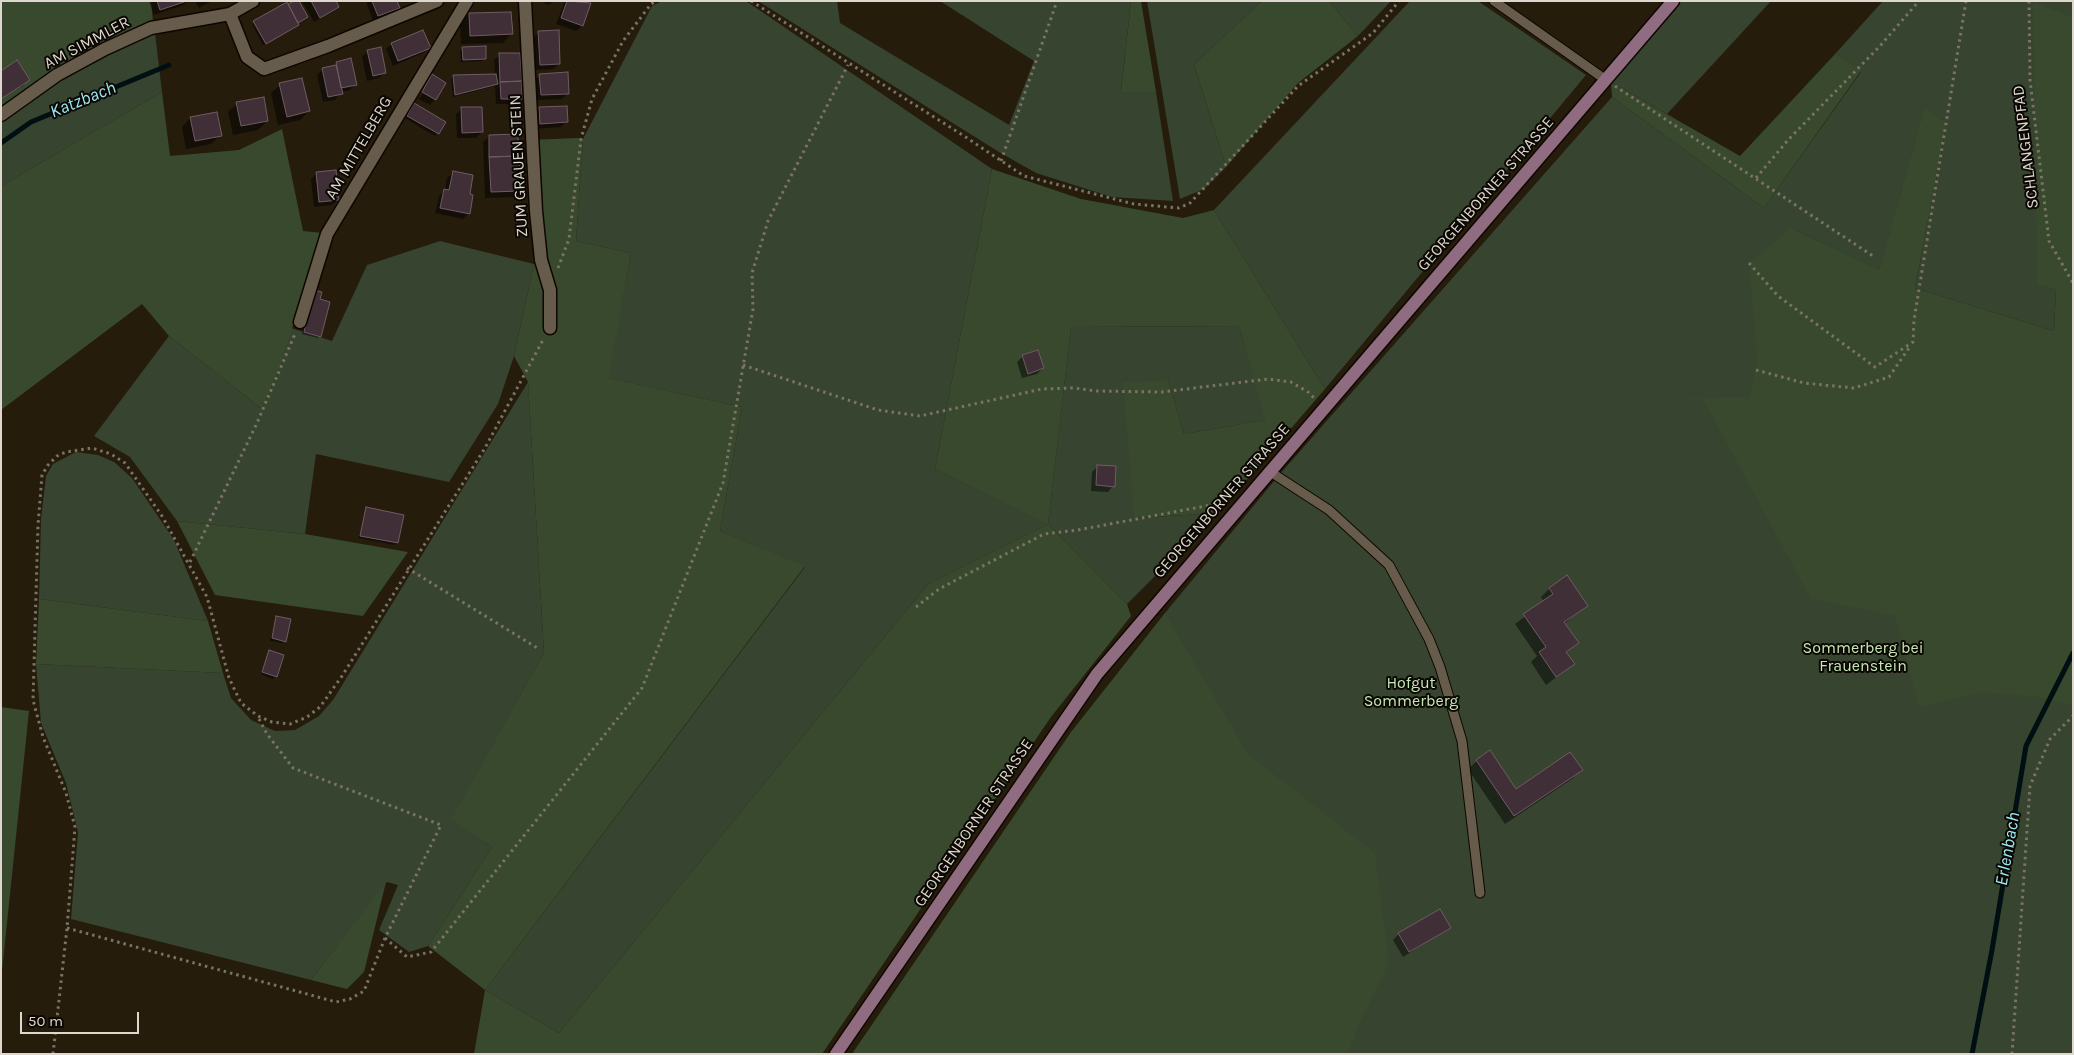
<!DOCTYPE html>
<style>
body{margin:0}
#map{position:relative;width:2074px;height:1055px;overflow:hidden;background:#251c0c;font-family:Karla,sans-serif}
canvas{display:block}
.frame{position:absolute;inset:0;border:2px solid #ddd7cd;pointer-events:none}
.scale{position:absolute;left:20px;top:1012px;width:119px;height:22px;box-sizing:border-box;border:2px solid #ddd7cd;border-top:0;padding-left:6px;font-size:15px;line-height:18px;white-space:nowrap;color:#ddd7cd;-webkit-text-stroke:4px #0b0703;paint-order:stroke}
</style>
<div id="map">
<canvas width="2074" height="1055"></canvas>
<div class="frame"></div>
<div class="scale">50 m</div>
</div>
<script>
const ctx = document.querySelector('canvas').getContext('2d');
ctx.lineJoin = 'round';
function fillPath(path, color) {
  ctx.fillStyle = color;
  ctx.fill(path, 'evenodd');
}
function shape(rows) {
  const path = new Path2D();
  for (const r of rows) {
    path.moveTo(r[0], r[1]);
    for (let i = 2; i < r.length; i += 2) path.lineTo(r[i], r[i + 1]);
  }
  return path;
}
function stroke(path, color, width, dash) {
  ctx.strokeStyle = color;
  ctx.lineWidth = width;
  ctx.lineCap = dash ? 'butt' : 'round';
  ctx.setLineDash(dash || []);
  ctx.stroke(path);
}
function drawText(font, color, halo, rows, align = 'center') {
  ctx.font = font + ' Karla,sans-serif';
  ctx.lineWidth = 4;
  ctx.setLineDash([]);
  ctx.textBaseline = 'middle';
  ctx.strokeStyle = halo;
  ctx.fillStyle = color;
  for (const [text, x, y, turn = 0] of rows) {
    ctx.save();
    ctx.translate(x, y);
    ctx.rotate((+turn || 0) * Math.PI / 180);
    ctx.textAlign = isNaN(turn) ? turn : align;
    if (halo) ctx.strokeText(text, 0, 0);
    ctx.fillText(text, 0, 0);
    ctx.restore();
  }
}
fillPath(shape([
 [662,1,744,1,749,3,992,169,935,469,1048,523,1071,327,1239,326,1266,420,1184,434,1168,380,1135,518,1218,513,1127,604,1048,524,928,584,559,1033,485,990,805,567,720,531,742,407,608,378,631,253,576,241,583,139,652,6],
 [758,1,837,1,840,23,1009,125,1034,61,940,1,1131,1,1121,91,1156,92,1173,201,1112,197,1036,173,999,152],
 [1147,1,1262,1,1194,64,1226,167,1204,189,1180,199],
 [1329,1,1391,1,1358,36],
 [1410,1,1478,1,1586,75,1325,389,1214,210],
 [1680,1,1771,1,1667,114,1611,82],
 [1883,1,2073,1,2073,327,2056,289,2054,331,1915,288,1947,123,1924,109,1879,271,1791,228,2073,399,2073,1054,859,1054,854,1051,1165,613,1279,475,1612,97,1764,208,1861,72,1836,53],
 [155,33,162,92,1,186,1,120,68,74,141,36],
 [440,241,534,264,514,356,498,404,449,482,316,454,305,534,177,521,130,457,94,436,169,336,262,409,278,372,291,328,332,341,367,265],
 [528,382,544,652,452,820,492,847,428,946,409,952,379,930,398,885,387,882,311,980,71,919,78,832,66,783,41,723,36,664,223,673,231,698,251,720,275,731,295,730,319,716,333,700],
 [76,452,98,455,114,462,132,478,174,540,208,621,39,599,41,519,46,476,53,464]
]), '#374430');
fillPath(shape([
 [1,1,151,1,153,22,78,55,1,106],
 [1131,1,1141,1,1156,92,1121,92],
 [1262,1,1329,1,1358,36,1298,83,1226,167,1194,64],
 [2033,2,2073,17,2073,705,2037,697,1982,692,1919,707,1895,616,1811,599,1703,399,1589,398,1750,397,1757,363,1749,263,1791,228,1879,270,1924,108,1947,123,1915,288,2054,331,2056,289,2037,284],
 [1836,53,1861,71,1764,208,1612,97,1611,82,1740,156],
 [162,92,170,156,239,150,282,129,303,231,323,233,278,372,262,409,169,336,142,304,1,410,1,186],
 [577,138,583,139,576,241,631,253,609,378,742,407,720,531,805,566,485,990,559,1033,928,584,1048,524,935,469,992,169,1081,199,1183,218,1214,210,1325,389,1218,513,1134,518,1123,382,1168,380,1184,434,1265,420,1239,326,1071,327,1048,524,1127,604,1131,616,1051,717,822,1054,474,1054,485,990,428,946,492,847,451,820,544,652,528,382,514,356,534,264,529,140],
 [177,521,305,534,408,552,363,616,215,595],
 [39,599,208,621,223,673,36,664],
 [1165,613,1247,753,1375,853,1389,963,1357,1029,1348,1054,852,1054,1071,732],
 [1,707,29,711,1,981],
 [386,882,364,972,347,989,311,980]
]), '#38492e');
fillPath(shape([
 [149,1,188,1,184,5,154,15],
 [195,1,212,1,199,8],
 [302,1,335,1,338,7,314,22],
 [366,1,396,1,398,7,392,13,373,21],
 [540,1,553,1,549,5],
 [565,1,583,1,590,4,582,26,576,31,556,24],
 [286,4,307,17,297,23,295,27,263,45,252,24],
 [469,14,511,34,503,43,461,44,460,23],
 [539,32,559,64,553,69,535,70,533,38],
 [392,44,429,48,423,53,393,66,386,49],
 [463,48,485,58,482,61,461,62,460,51],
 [368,51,385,72,379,78,367,81,362,57],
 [500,55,521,98,515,104,496,104,495,86,453,97,451,78,454,76,495,75,494,60],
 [336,63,355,84,350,90,341,92,335,100,323,102,317,75,323,69,332,67],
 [540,75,568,93,562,99,535,100,534,81],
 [432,76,435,99,430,105,417,98,420,98,429,81,427,81],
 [28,80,23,86,1,98],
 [280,85,309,111,300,120,278,125,271,93],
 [237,104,267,121,258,130,233,135,228,112],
 [412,107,444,122,435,136,405,118],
 [539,108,566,122,561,127,534,129,534,114],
 [462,109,482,132,476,138,457,138,456,114],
 [190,118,220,135,211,144,186,149,182,127],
 [489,137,519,191,513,197,485,198,483,142],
 [317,173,338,200,332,205,314,207,311,179],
 [453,173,468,195,469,213,463,219,435,213,439,196,445,190,447,178],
 [312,294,318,300,320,336,318,338,302,334],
 [1023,356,1043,368,1037,374,1022,378,1017,362],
 [1098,466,1113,486,1108,492,1091,491,1092,472],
 [367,509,397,543,395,545,359,538],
 [1550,588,1586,605,1564,624,1577,643,1566,653,1573,664,1546,685,1531,662,1537,656,1515,624,1544,602,1541,597],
 [277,618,285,641,283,643,270,641],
 [269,652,276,676,273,679,261,674],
 [1477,761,1516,791,1581,770,1572,779,1505,824,1468,769],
 [1449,928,1403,957,1393,940,1399,934]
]), '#0007');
stroke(shape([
 [1,143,31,122,169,65],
 [1972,1054,1992,950,2026,746,2073,653]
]), '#000f11', 5);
const building = shape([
 [157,1,187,1,160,10,157,1],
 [294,1,299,1,308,17,298,23,288,4,294,1],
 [311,1,336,1,339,7,320,18,311,1],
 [372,1,397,1,400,8,378,16,372,1],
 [567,1,591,3,583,26,561,18,567,1],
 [287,2,299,25,266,44,253,21,287,2],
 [511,12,513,34,470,36,469,13,511,12],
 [423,30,431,48,398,61,391,43,423,30],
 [559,30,560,64,540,65,538,31,559,30],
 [486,46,486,59,463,60,462,47,486,46],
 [381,47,386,73,373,76,367,50,381,47],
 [499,53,520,53,522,81,500,82,499,53],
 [351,58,357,85,341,88,336,62,351,58],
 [17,60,30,80,1,99,1,71,17,60],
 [336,65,343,94,328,97,322,68,336,65],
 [568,72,569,94,541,95,539,74,568,72],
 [432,74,446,83,436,100,422,92,432,74],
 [496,74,498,84,455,95,453,75,496,74],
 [302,78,310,111,287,117,279,83,302,78],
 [522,81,522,99,501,99,500,82,522,81],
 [264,97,268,121,241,126,236,102,264,97],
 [414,103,446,122,439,134,407,116,414,103],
 [567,106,568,122,540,124,539,107,567,106],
 [461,107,482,107,483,132,462,133,461,107],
 [217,112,222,136,195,141,190,117,217,112],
 [518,134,519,156,489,157,489,135,518,134],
 [519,156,520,191,491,192,489,157,519,156],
 [336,170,339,200,319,202,316,172,336,170],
 [453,171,473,175,470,194,473,195,470,214,440,208,444,189,449,190,453,171],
 [314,290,322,292,320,299,330,302,321,337,304,332,314,290],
 [1038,350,1044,368,1028,374,1022,355,1038,350],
 [1097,465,1116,466,1115,487,1096,485,1097,465],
 [366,507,404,515,398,543,360,536,366,507],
 [1567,575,1588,606,1564,622,1579,643,1566,652,1575,664,1556,677,1539,652,1546,647,1523,614,1553,594,1549,588,1567,575],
 [276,616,291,619,286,642,272,638,276,616],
 [269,650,284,655,277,677,262,672,269,650],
 [1490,750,1516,789,1570,752,1583,770,1514,816,1476,760,1490,750],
 [1440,909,1451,928,1409,952,1398,933,1440,909]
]);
fillPath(building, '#412f38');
stroke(building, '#705b65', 1);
const service = shape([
 [1494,1,1606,80],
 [1269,471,1329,510,1389,565,1429,639,1440,667,1462,741,1480,893]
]);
const minor = shape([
 [525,1,536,211,541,260,550,290,550,328],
 [230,14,247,57,264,69,328,46,437,1],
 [1,115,57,75,105,49,151,28,230,14,253,1],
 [300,322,327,234,467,1]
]);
const secondary = shape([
 [836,1054,1097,674,1673,1]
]);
stroke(service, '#0e0600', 11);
stroke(minor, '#0e0600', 15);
stroke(secondary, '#0e0600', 15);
stroke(shape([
 [751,1,964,136,1024,176,1134,204,1179,208,1190,203,1298,86,1373,33,1399,1],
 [2029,1,2030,80,2049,241,2073,283],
 [1615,86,1873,256],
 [1001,161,1057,1],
 [1756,178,1788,140,1880,46,1919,1],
 [1749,263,1778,296,1875,367,1913,342,1914,320,1966,1],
 [558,268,569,239,581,139,592,99,623,41,651,4,656,1],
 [743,365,878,410,920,416,1042,389,1074,388,1096,391,1162,392,1268,379,1291,382,1308,392,1316,400],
 [1756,370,1804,383,1854,388,1889,377,1911,345],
 [190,562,257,423,295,334],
 [407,568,539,649],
 [916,607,939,589,1044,534,1078,530,1211,505,1223,506],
 [67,928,336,1002,350,999,364,991,385,938,441,825,293,768,267,734,258,717],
 [385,938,407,957,431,952,642,688,723,483,753,309,752,273,768,221,848,65],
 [53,1054,67,928,75,827,66,793,43,737,33,700,38,525,42,475,48,465,57,456,66,452,92,448,111,454,125,463,162,516,207,597,229,678,241,703,258,716,272,722,290,724,307,717,320,707,342,676,485,448,544,338],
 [2012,1054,2030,786,2050,739,2073,716]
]), '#7a7366', 3, [2.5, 4]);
stroke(service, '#675c4b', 9);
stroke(minor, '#675c4b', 12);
stroke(secondary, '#906c81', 12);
drawText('16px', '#ddd7cd', '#0b0703', [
 ["AM SIMMLER",87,43,-28],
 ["SCHLANGENPFAD",2026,147,-97],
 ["AM MITTELBERG",359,148,-60],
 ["ZUM GRAUEN STEIN",519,166,-93],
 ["GEORGENBORNER STRASSE",1486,194,-49],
 ["GEORGENBORNER STRASSE",1222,501,-49],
 ["GEORGENBORNER STRASSE",974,823,-56]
]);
drawText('16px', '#c6e8b4', '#0b0703', [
 ["Sommerberg bei",1863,648],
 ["Frauenstein",1863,666],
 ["Hofgut",1411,683],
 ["Sommerberg",1411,701]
]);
drawText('italic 18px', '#9beaf3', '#0b0703', [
 ["Katzbach",83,100,-22],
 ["Erlenbach",2008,849,-80]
]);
</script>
